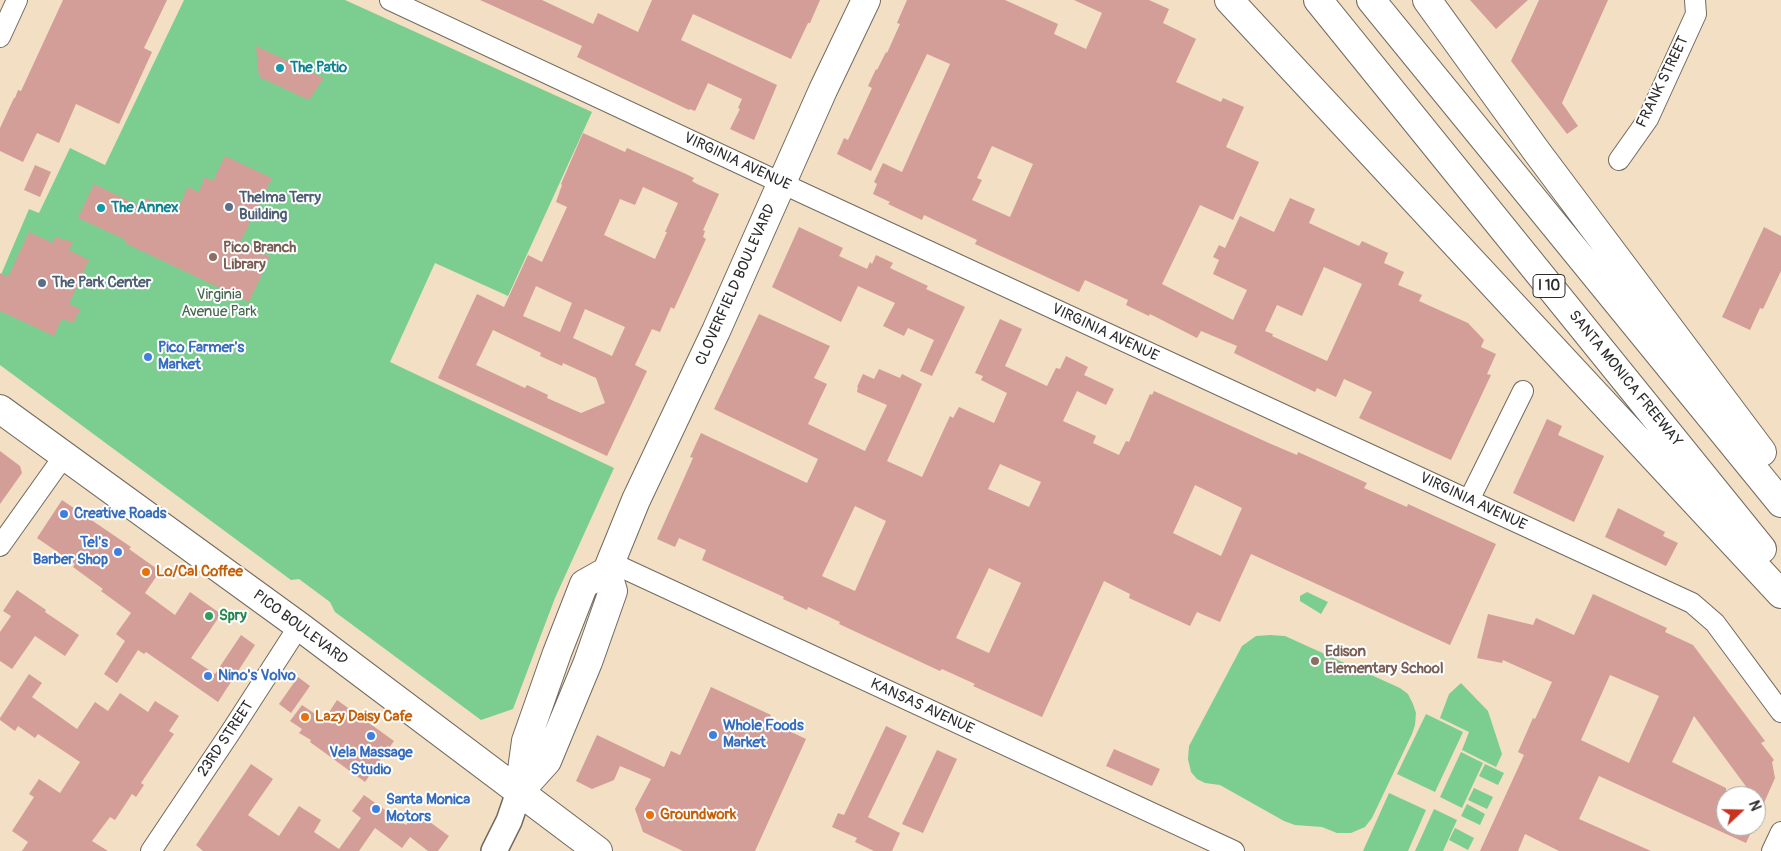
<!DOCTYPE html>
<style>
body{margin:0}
#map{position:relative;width:1781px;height:851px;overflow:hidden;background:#f3dfc3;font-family:Pangolin,sans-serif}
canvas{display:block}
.north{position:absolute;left:1716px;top:786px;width:50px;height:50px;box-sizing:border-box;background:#fff;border:1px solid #aaa;border-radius:50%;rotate:69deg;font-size:14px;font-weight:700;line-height:20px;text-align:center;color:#2b2b2b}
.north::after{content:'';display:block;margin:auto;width:18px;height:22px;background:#c8321e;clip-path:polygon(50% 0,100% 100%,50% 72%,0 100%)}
</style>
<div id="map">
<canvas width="1781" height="851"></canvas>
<div class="north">N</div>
</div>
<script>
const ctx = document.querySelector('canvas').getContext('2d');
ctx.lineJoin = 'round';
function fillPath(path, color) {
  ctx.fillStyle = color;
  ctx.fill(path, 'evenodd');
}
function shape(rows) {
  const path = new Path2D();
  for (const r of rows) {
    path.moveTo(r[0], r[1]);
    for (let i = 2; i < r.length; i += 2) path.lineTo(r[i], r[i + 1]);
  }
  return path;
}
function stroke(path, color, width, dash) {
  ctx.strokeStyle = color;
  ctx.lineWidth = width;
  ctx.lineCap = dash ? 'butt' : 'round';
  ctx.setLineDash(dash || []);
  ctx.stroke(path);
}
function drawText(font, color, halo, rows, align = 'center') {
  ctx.font = font + ' Pangolin,sans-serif';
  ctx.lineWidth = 4;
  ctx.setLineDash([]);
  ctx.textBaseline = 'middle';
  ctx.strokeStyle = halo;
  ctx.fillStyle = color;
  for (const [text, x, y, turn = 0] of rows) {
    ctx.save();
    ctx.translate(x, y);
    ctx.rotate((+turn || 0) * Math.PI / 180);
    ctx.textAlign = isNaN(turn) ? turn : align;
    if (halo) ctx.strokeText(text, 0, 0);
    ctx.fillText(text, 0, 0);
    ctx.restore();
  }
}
fillPath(shape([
 [184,0,345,0,592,112,508,296,435,263,390,362,614,468,555,598,513,709,481,720,335,612,330,602,299,579,291,580,0,365,0,277,29,209,39,213,70,148,105,165],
 [1307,592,1328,602,1321,614,1300,601,1300,596],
 [1270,635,1285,636,1400,688,1408,694,1413,704,1416,713,1415,725,1412,734,1372,818,1365,827,1351,833,1337,833,1322,827,1295,825,1284,821,1220,785,1205,783,1197,779,1191,772,1188,759,1189,746,1242,646,1256,636],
 [1461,683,1488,711,1502,754,1496,767,1462,750,1469,732,1440,718,1449,694],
 [1426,714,1463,732,1435,792,1397,774],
 [1461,752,1483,763,1462,808,1440,797],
 [1485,764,1504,773,1498,785,1479,776],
 [1474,788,1493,797,1487,809,1468,800],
 [1389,793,1426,810,1408,851,1363,851],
 [1467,804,1485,814,1480,825,1461,816],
 [1434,809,1457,820,1443,851,1415,851],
 [1455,828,1474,838,1468,850,1449,840]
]), '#7cce90');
fillPath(shape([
 [63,0,167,0,144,48,152,52,119,124,76,104,59,143,37,133,23,162,0,151,0,128,14,98,15,98,18,90,21,91],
 [480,0,542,0,593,24,598,13,638,32,652,0,820,0,810,23,808,23,791,59,693,14,681,40,777,85,754,140,730,129,740,109,738,108,742,99,708,83,695,111,690,109,689,110,577,57,582,46],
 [907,0,1005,0,1058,24,1054,34,1086,49,1102,13,1074,0,1149,0,1169,9,1163,23,1196,39,1176,82,1221,102,1223,98,1244,107,1226,147,1259,162,1233,220,1200,205,1162,284,1233,320,1247,290,1213,274,1219,260,1213,257,1219,245,1225,248,1240,216,1274,232,1290,198,1315,209,1309,223,1359,246,1362,241,1388,253,1384,263,1404,272,1398,285,1422,295,1419,301,1468,323,1484,340,1481,347,1496,354,1487,374,1491,375,1451,460,1359,418,1372,392,1344,379,1336,397,1317,388,1315,392,1234,353,1237,346,1201,331,1197,338,1150,314,1149,316,1126,305,1128,300,1085,280,1079,292,975,244,977,240,924,215,922,220,888,204,890,202,873,194,877,184,874,182,883,163,902,172,950,64,927,54,871,171,837,154,844,138,848,140,872,88,868,86,876,69,877,70,886,52,887,53,900,24,897,23],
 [992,146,1033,164,1010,217,972,200,982,180,977,178],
 [1324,267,1362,284,1327,361,1272,336,1273,334,1265,331,1277,305,1302,316],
 [1470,0,1528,0,1496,29],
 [1539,0,1608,0,1562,103,1578,126,1567,134,1511,61],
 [256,46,324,78,309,100,259,77],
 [583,133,625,152,627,148,686,174,694,178,692,181,697,184,719,194,703,230,705,231,703,237,706,239,674,309,671,307,660,332,652,329,635,365,647,371,607,456,438,378,477,294,504,307,528,255,542,262,567,207,556,202,562,185,561,184],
 [643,187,678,203,665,232,667,232,655,259,604,235,620,199,635,205],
 [536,286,572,303,560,332,523,316],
 [585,309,625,327,612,356,573,338],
 [493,330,541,353,540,356,562,366,563,363,596,378,605,403,581,413,547,398,548,395,527,385,525,388,476,365],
 [225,156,272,178,240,243,270,257,249,302,125,243,126,240,78,218,94,184,142,207,146,198,176,213,188,187,199,192,205,177,213,181],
 [35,165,51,172,40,197,24,190],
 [799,227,843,248,839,256,865,268,867,269,870,262,872,264,876,255,893,263,890,268,928,286,926,289,965,307,932,376,920,371,934,340,908,328,904,336,883,326,895,303,858,286,841,322,772,287],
 [1764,227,1781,236,1781,271,1763,309,1760,308,1750,330,1722,317],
 [29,232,53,243,55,237,73,242,69,250,89,260,69,304,81,309,73,323,62,319,54,336,0,311,0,273,8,277],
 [759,314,830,346,814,378,827,384,808,424,865,451,887,405,857,392,858,387,857,387,863,374,874,379,879,369,900,378,902,374,922,384,887,461,922,477,950,416,953,418,959,407,994,423,1007,393,981,380,983,376,975,373,1000,319,1022,329,1005,366,1047,386,1056,368,1060,369,1066,356,1088,367,1084,375,1114,389,1106,405,1077,391,1063,421,1096,436,1093,443,1119,455,1126,441,1129,442,1150,394,1152,395,1154,391,1271,444,1297,455,1298,452,1367,483,1364,488,1407,507,1408,504,1496,544,1450,645,1251,554,1220,622,1197,612,1190,626,1129,598,1130,594,1104,581,1042,717,973,686,975,684,942,669,940,671,839,624,840,622,808,607,807,610,783,599,784,597,702,560,706,550,679,538,675,547,657,539,693,458,690,457,701,433,807,483,818,459,714,409],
 [1000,464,1041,482,1029,507,988,489],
 [1195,485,1242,508,1221,556,1173,533],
 [855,506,886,521,855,591,822,576],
 [989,568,1021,583,989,653,956,638],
 [1547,419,1562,426,1558,435,1604,456,1574,522,1513,493],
 [0,451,20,466,22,473,0,504],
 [62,500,131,547,129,549,160,571,145,593,175,615,190,592,221,614,191,658,215,674,241,635,255,645,218,702,146,652,144,654,138,650,117,683,104,674,125,641,116,634,131,613,101,591,103,589,73,567,75,564,37,538],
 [1618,508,1665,532,1663,536,1678,543,1666,566,1605,537],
 [17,590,46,610,45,612,79,635,65,656,35,636,12,669,0,661,0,632,11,616,3,611],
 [1593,594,1667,628,1665,632,1693,645,1765,741,1761,743,1774,760,1772,762,1775,778,1756,821,1756,796,1753,796,1694,716,1672,762,1726,788,1726,826,1754,826,1746,843,1599,776,1579,819,1651,851,1559,851,1525,834,1518,851,1480,851,1524,755,1518,752,1533,718,1535,719,1552,682,1503,660,1502,663,1477,658,1488,614,1533,625,1536,618,1574,635],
 [1610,675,1659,696,1629,763,1581,740],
 [29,674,42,683,32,697,77,729,95,702,108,711,120,693,148,712,155,701,179,716,169,731,174,734,141,783,144,785,136,797,132,794,115,820,110,817,92,841,108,851,22,851,28,842,12,831,34,797,29,794,39,779,60,793,80,762,38,734,35,738,18,726,15,731,0,720,0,718],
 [298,677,310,686,291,713,279,704],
 [711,687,771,715,768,721,806,739,755,851,683,851,643,832,635,809,651,779,620,766,614,780,592,789,576,781,597,735,664,767,671,751,680,755],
 [337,700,394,741,365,782,310,742,311,740,299,733,302,729,290,721,302,705,324,720],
 [886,726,907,736,868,817,900,833,892,851,874,851,855,842,857,838,832,827,838,813,844,815],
 [1114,749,1160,769,1152,786,1106,766],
 [937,750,957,759,923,833,902,824],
 [251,764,273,779,248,815,279,836,299,806,321,820,314,832,339,849,361,818,352,811,364,795,406,825,416,812,449,836,438,851,428,851,410,837,402,848,375,828,359,851,203,851,196,845]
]), '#d39e98');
const minor = shape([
 [390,0,807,195,1692,603,1715,623,1781,712],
 [0,37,17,0],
 [1619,160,1648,119,1696,14,1695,0],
 [1469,500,1523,391],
 [0,546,64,456],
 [610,562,1234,851],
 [151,851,230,733,299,626],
 [1772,851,1781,832]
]);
const tertiary = shape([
 [494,851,509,821,519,792]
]);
const secondary = shape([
 [0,409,299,626,598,851],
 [519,792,526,741,557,653,584,584,607,571,636,500,716,331,823,90,866,0],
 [519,792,547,761,588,662,613,591,607,571]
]);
const motorway = shape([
 [1229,0,1781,594],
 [1318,0,1762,549],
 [1371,0,1781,503],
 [1427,0,1537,152,1762,452]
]);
stroke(minor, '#716a60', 22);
stroke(tertiary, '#716a60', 28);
stroke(secondary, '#716a60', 30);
stroke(motorway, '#716a60', 30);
stroke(minor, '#fff', 20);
stroke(tertiary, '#fff', 25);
stroke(secondary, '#fff', 28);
stroke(motorway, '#fff', 28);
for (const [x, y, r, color] of [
 [280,68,5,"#0f9aa8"],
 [229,207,5,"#5c6f8a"],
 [101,208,5,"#0f9aa8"],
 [213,257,5,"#8d6e63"],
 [42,283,5,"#5c6f8a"],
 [148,357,5,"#3f7fe0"],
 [64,514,5,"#3f7fe0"],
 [118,552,5,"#3f7fe0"],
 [146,572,5,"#e8710a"],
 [209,616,5,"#2e9e5b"],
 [1315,661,5,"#8d6e63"],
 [208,676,5,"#3f7fe0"],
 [305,717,5,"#e8710a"],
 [713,735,5,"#3f7fe0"],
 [371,736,5,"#3f7fe0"],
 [376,809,5,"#3f7fe0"],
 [650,815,5,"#e8710a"]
]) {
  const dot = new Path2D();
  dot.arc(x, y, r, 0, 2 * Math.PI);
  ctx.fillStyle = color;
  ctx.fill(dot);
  stroke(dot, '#fff', 2);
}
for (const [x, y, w] of [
 [1549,286,32]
]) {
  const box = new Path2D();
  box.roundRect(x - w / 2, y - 11.5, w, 23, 4);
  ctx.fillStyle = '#fff';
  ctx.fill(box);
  stroke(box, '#2b2b2b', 1);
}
drawText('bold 14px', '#2b2b2b', null, [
 ["I 10",1549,286]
]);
drawText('bold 15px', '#0d838f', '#fff', [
 ["The Patio",290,68],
 ["The Annex",111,208]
], 'left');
drawText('15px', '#2b2b2b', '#fff', [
 ["FRANK STREET",1663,82,-64],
 ["VIRGINIA AVENUE",737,162,25],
 ["CLOVERFIELD BOULEVARD",736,285,-66],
 ["VIRGINIA AVENUE",1105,333,25],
 ["SANTA MONICA FREEWAY",1625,379,51],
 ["VIRGINIA AVENUE",1473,502,25],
 ["PICO BOULEVARD",300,628,37],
 ["KANSAS AVENUE",922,707,25],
 ["23RD STREET",226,739,-56]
]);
drawText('bold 15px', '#4e5e75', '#fff', [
 ["Thelma Terry",239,198],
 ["Building",239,215],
 ["The Park Center",52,283]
], 'left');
drawText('bold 15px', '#785e54', '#fff', [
 ["Pico Branch",223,248],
 ["Library",223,265],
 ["Edison",1325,652],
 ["Elementary School",1325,669]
], 'left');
drawText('15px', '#47644e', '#fff', [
 ["Virginia",219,295],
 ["Avenue Park",219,312]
]);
drawText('bold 15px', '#366cbe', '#fff', [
 ["Pico Farmer's",158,348],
 ["Market",158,365],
 ["Creative Roads",74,514],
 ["Tel's",108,543,"right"],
 ["Barber Shop",108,560,"right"],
 ["Nino's Volvo",218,676],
 ["Whole Foods",723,726],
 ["Market",723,743],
 ["Vela Massage",371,753,"center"],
 ["Studio",371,770,"center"],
 ["Santa Monica",386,800],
 ["Motors",386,817]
], 'left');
drawText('bold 15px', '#c56008', '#fff', [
 ["Lo/Cal Coffee",156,572],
 ["Lazy Daisy Cafe",315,717],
 ["Groundwork",660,815]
], 'left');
drawText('bold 15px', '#27864d', '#fff', [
 ["Spry",219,616]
], 'left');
</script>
